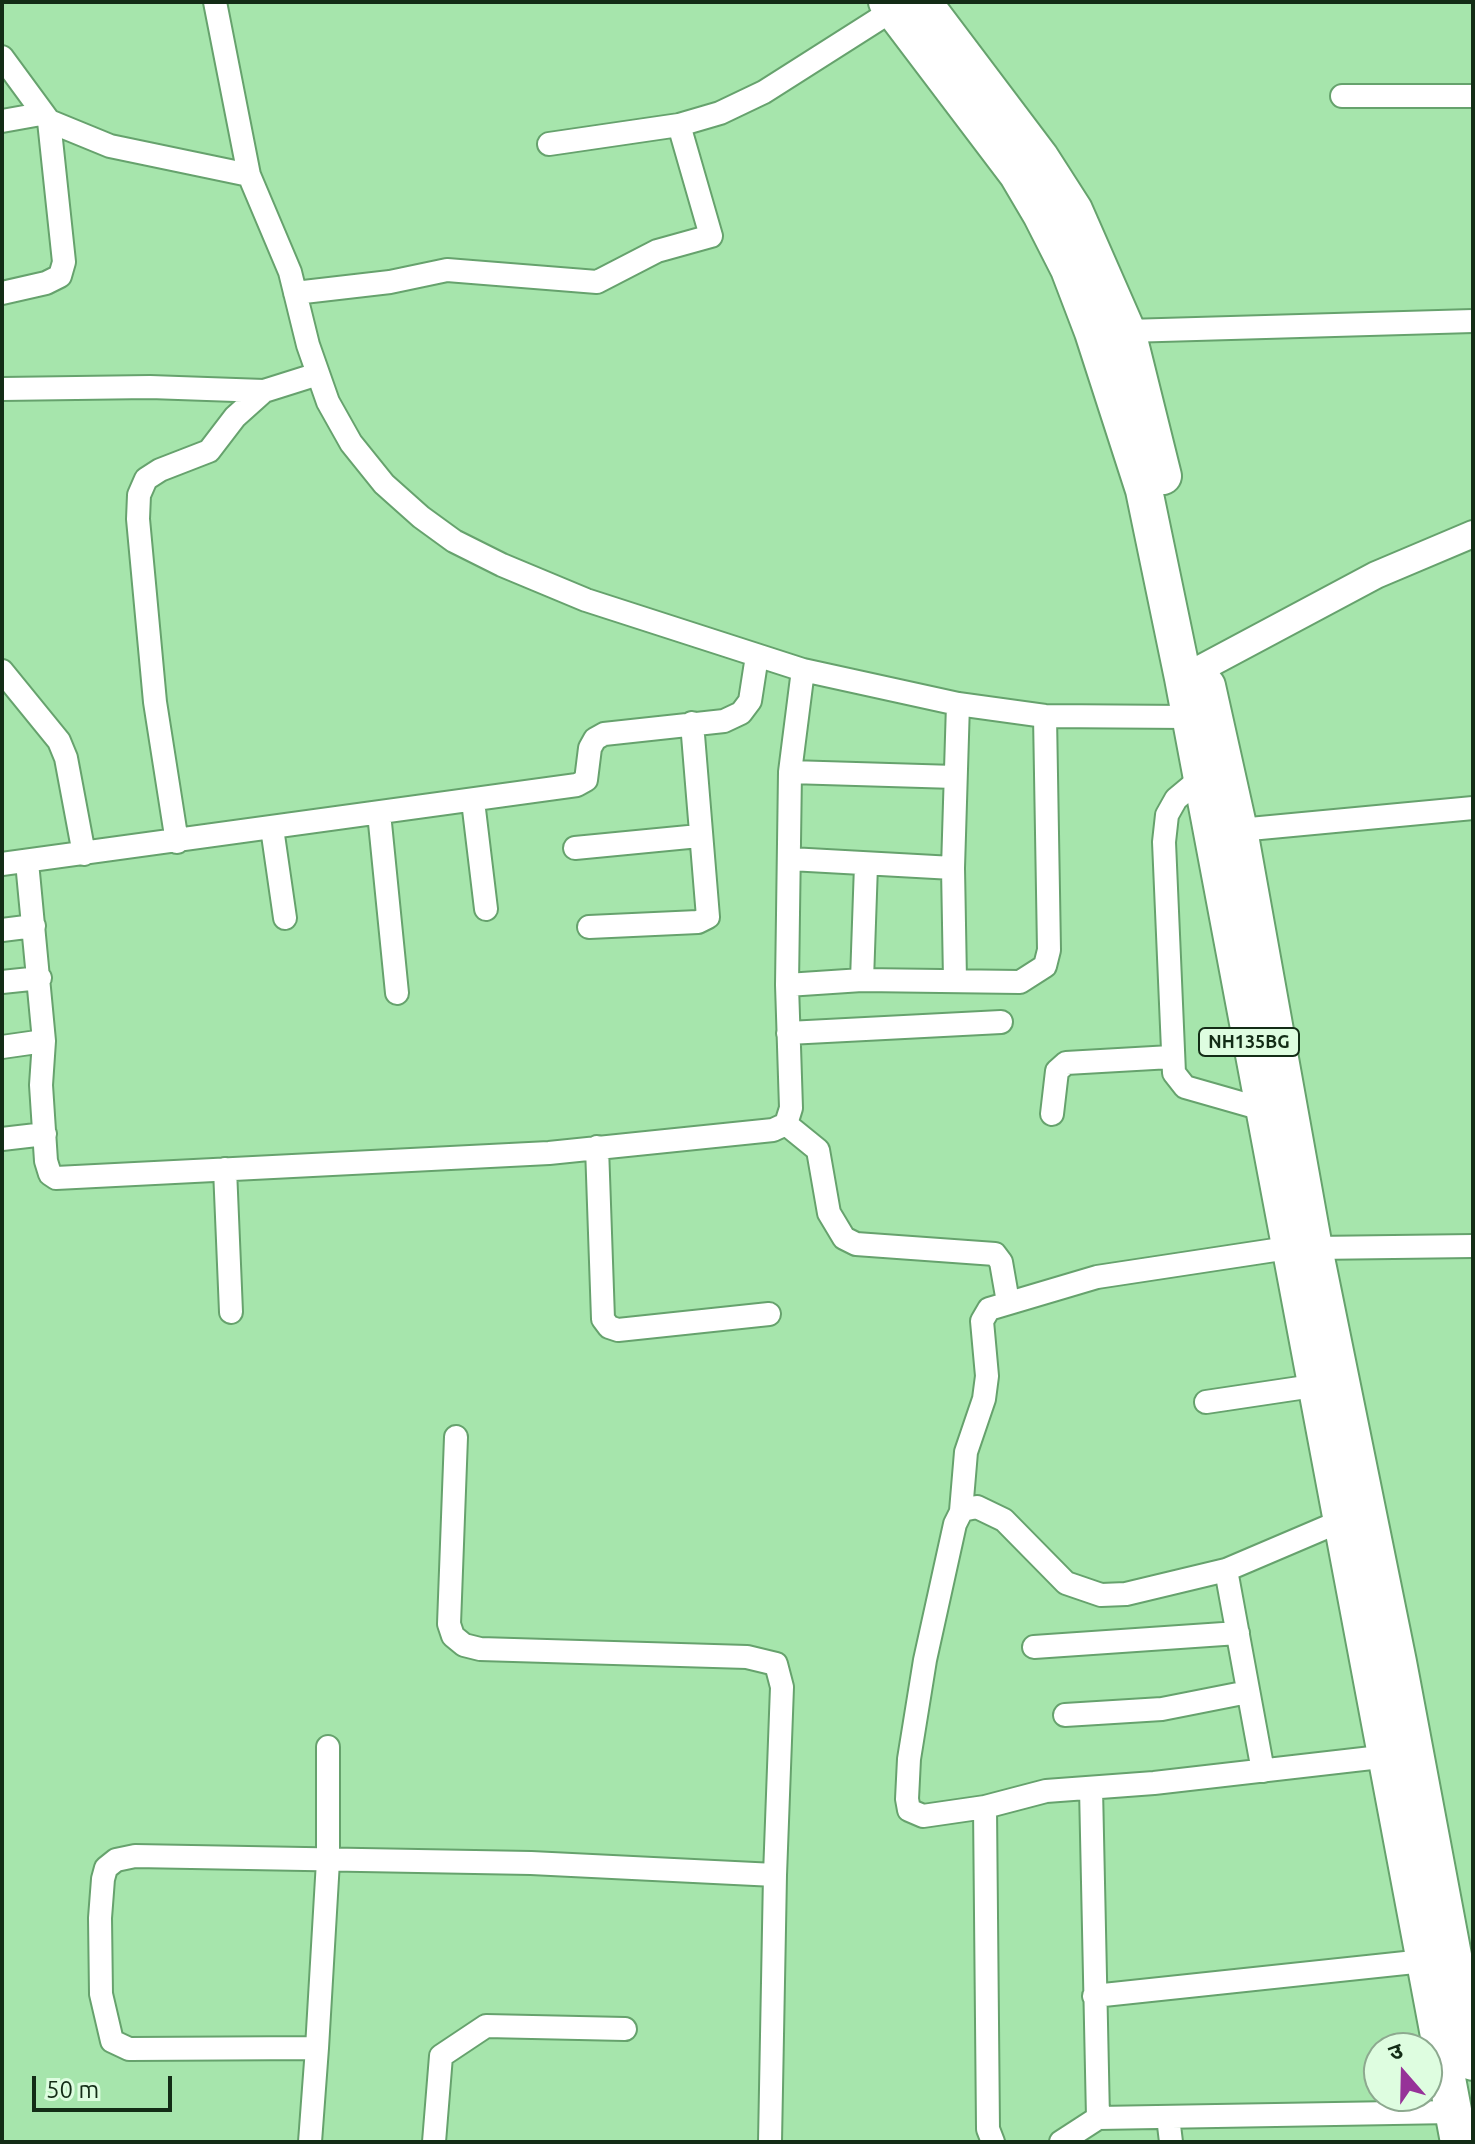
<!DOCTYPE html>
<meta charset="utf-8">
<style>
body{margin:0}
#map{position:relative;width:1475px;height:2144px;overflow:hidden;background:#a6e5ac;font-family:Ubuntu,"Noto Sans Devanagari",sans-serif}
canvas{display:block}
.frame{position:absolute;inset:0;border:4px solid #132c16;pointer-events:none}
.north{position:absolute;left:1363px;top:2032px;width:80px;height:80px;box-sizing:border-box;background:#defde0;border:2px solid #8da98f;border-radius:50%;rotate:340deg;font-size:22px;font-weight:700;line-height:32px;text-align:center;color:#132c16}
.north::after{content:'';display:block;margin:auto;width:28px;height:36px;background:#963298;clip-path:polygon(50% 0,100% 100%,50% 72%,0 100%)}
.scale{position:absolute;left:32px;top:2076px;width:140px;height:36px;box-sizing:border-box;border:4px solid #132c16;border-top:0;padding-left:10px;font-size:24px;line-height:28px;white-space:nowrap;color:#132c16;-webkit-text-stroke:6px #defde0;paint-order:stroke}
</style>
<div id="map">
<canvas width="1475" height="2144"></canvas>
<div class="frame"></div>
<div class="north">उ</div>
<div class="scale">50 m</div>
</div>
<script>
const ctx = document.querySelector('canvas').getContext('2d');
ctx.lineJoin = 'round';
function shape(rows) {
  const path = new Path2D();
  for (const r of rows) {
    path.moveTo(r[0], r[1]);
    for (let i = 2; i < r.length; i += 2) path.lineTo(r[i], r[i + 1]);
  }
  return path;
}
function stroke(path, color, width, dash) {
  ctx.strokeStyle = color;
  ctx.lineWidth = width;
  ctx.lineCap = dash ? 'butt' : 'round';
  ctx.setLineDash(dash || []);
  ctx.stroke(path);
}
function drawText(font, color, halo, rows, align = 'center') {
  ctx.font = font + ' Ubuntu,sans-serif';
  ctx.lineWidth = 6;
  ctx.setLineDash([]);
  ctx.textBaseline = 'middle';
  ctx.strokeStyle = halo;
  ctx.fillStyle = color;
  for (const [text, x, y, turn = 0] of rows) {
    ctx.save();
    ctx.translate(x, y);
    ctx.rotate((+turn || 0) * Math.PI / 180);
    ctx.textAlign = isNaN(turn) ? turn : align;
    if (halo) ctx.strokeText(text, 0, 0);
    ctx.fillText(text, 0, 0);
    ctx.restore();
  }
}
const minor = shape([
 [215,2,249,175,290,272,308,345,328,402,351,443,384,484,421,517,454,541,502,565,586,600,803,670,958,704,1045,716,1189,717],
 [2,57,49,121,110,146,249,175],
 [1342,96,1473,96],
 [2,121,41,114],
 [549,144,679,125,720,113,764,92,893,10],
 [2,293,46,283,60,276,64,262,49,121],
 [295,293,390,282,447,270,597,282,657,251,711,236,679,125],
 [1127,331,1473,321],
 [2,389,150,387,264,391],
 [2,671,59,741,66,758,84,854],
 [790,772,955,777],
 [1200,779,1176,799,1167,815,1164,842,1174,1073,1185,1087,1262,1109],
 [473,801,486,909],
 [379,813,397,993],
 [272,828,285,918],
 [1239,830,1473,808],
 [177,842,155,702,138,519,139,495,146,479,160,470,209,451,235,417,264,391,318,374],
 [575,848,699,836],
 [790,859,953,868],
 [27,862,44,1041,41,1085,46,1161,50,1174,56,1178,549,1153,773,1130,786,1124,791,1108,787,985,790,772,803,670],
 [2,864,577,785,586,780,590,748,595,739,604,734,724,721,741,713,750,701,757,656],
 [589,927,698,922,708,917,692,723],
 [2,930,34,926],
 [862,980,866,865],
 [955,980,953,868,958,704],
 [2,982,40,978],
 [787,985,862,980,1020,982,1045,966,1049,950,1045,716],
 [788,1033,1001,1022],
 [2,1047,44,1041],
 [1052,1114,1057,1071,1066,1063,1171,1057],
 [786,1124,818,1150,829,1213,844,1238,856,1244,995,1254,1001,1262,1008,1302],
 [2,1139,45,1134],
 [597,1147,603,1319,609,1327,618,1330,769,1314],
 [225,1169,231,1312],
 [1314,1248,1473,1246],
 [1206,1402,1313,1386],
 [961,1511,966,1452,984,1399,987,1376,982,1321,989,1309,1097,1277,1288,1248],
 [1341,1521,1226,1570,1126,1594,1101,1595,1066,1583,1004,1520,977,1507,962,1510,955,1524,925,1660,909,1759,907,1799,909,1810,923,1816,985,1807,1046,1791,1154,1783,1398,1755],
 [1226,1570,1263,1771],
 [1034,1647,1238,1633],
 [1065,1715,1162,1709,1248,1692],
 [1091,1788,1098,2118,1453,2112],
 [985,1807,988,2129,993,2142],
 [1094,1996,1424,1961],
 [317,2048,328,1861,328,1747],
 [1168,2117,1171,2142],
 [310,2142,317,2048,129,2049,112,2041,101,1994,100,1918,103,1879,106,1868,116,1860,135,1856,531,1863,775,1875,782,1687,776,1664,747,1657,480,1649,464,1645,453,1636,449,1624,456,1437],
 [434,2142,441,2056,486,2026,625,2029],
 [770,2142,775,1875],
 [1061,2142,1098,2118]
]);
const tertiary = shape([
 [1183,678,1376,575,1473,534]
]);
const trunk = shape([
 [887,2,1018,175,1041,214,1069,269,1093,332,1144,490,1183,678,1459,2142],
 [923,2,1040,157,1074,210,1127,331,1163,476],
 [1207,686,1239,830,1314,1248,1398,1662,1473,2062]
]);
stroke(minor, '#66a26d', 26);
stroke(tertiary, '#66a26d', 30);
stroke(trunk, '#66a26d', 40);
stroke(minor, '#fff', 22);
stroke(tertiary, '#fff', 26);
stroke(trunk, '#fff', 36);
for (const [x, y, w] of [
 [1249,1042,100]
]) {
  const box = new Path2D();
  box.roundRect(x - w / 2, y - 14, w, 28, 6);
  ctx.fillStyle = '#defde0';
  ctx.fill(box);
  stroke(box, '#132c16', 2);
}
drawText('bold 18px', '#132c16', null, [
 ["NH135BG",1249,1042]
]);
</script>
